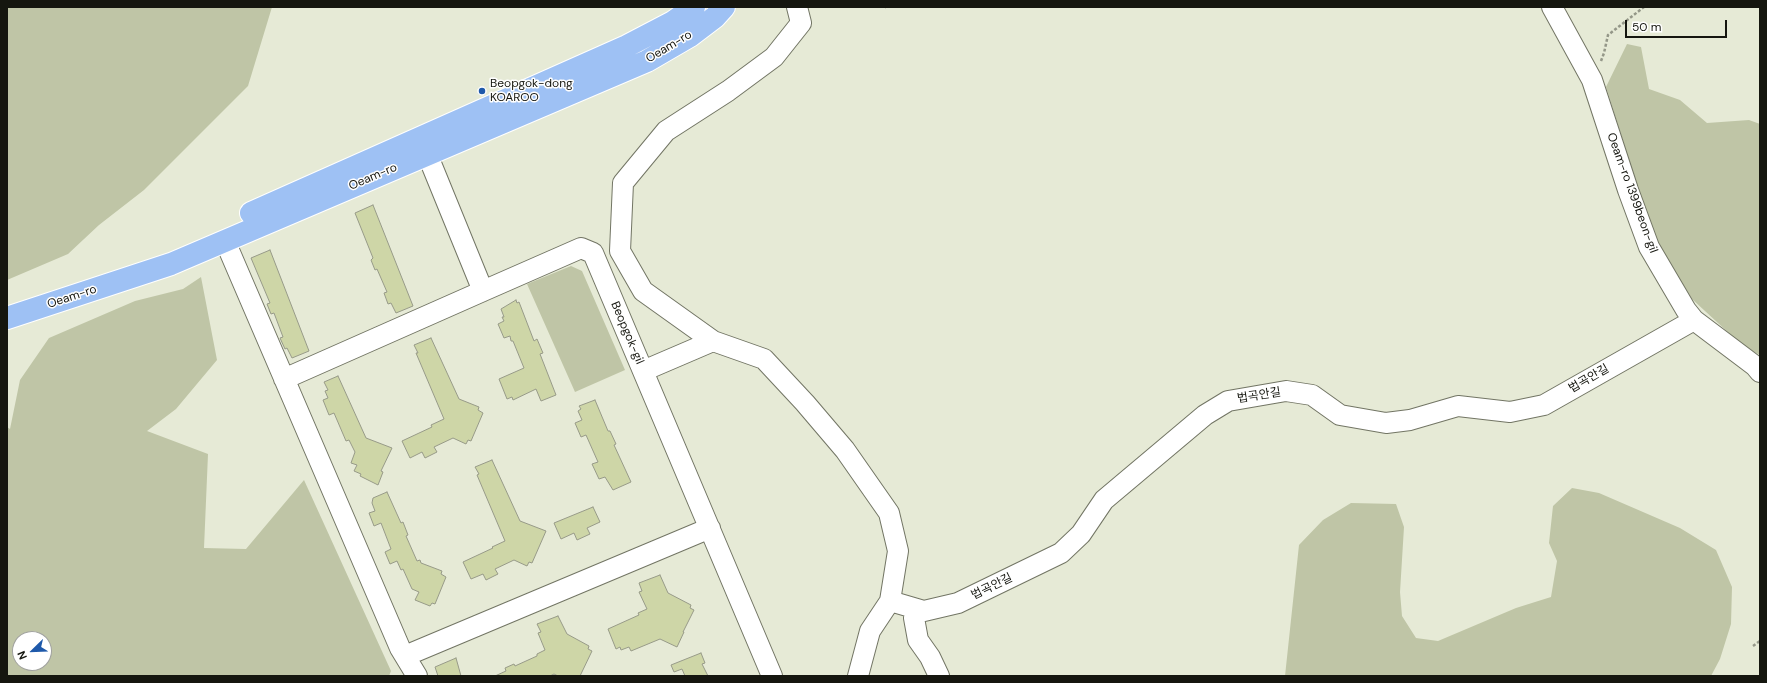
<!DOCTYPE html>
<meta charset="utf-8">
<style>
body{margin:0}
#map{position:relative;width:1767px;height:683px;overflow:hidden;background:#e6ead6;font-family:"DM Sans",sans-serif}
canvas{display:block}
.frame{position:absolute;inset:0;border:8px solid #15160f;pointer-events:none}
.north{position:absolute;left:12px;top:631px;width:40px;height:40px;box-sizing:border-box;background:#fff;border:1px solid #a1a29f;border-radius:50%;rotate:247deg;font-size:11px;font-weight:700;line-height:16px;text-align:center;color:#15160f}
.north::after{content:'';display:block;margin:auto;width:14px;height:18px;background:#1e59aa;clip-path:polygon(50% 0,100% 100%,50% 72%,0 100%)}
.scale{position:absolute;left:1625px;top:20px;width:102px;height:18px;box-sizing:border-box;border:2px solid #15160f;border-top:0;padding-left:5px;font-size:12px;line-height:14px;white-space:nowrap;color:#15160f;-webkit-text-stroke:3px #fff;paint-order:stroke}
</style>
<div id="map">
<canvas width="1767" height="683"></canvas>
<div class="frame"></div>
<div class="north">N</div>
<div class="scale">50 m</div>
</div>
<script>
const ctx = document.querySelector('canvas').getContext('2d');
ctx.lineJoin = 'round';
function fillPath(path, color) {
  ctx.fillStyle = color;
  ctx.fill(path, 'evenodd');
}
function shape(rows) {
  const path = new Path2D();
  for (const r of rows) {
    path.moveTo(r[0], r[1]);
    for (let i = 2; i < r.length; i += 2) path.lineTo(r[i], r[i + 1]);
  }
  return path;
}
function stroke(path, color, width, dash) {
  ctx.strokeStyle = color;
  ctx.lineWidth = width;
  ctx.lineCap = dash ? 'butt' : 'round';
  ctx.setLineDash(dash || []);
  ctx.stroke(path);
}
function drawText(font, color, halo, rows, align = 'center') {
  ctx.font = font + ' "DM Sans","Noto Sans KR",sans-serif';
  ctx.lineWidth = 3;
  ctx.setLineDash([]);
  ctx.textBaseline = 'middle';
  ctx.strokeStyle = halo;
  ctx.fillStyle = color;
  for (const [text, x, y, turn = 0] of rows) {
    ctx.save();
    ctx.translate(x, y);
    ctx.rotate((+turn || 0) * Math.PI / 180);
    ctx.textAlign = isNaN(turn) ? turn : align;
    if (halo) ctx.strokeText(text, 0, 0);
    ctx.fillText(text, 0, 0);
    ctx.restore();
  }
}
fillPath(shape([
 [7,7,272,7,248,86,144,190,99,225,68,254,7,280],
 [1627,44,1641,47,1649,89,1680,100,1707,123,1749,120,1760,124,1760,355,1744,347,1692,299,1654,239,1606,87],
 [571,266,582,271,625,370,575,392,527,284],
 [201,277,217,360,176,409,147,431,208,454,204,548,246,549,304,480,391,671,389,676,7,676,7,427,10,429,20,380,49,338,135,301,183,289],
 [20,639,44,639,44,663,20,663],
 [1572,488,1599,493,1680,528,1716,550,1732,587,1731,624,1720,659,1711,676,1285,676,1299,545,1323,520,1351,503,1396,504,1404,527,1400,592,1402,616,1416,638,1438,641,1516,608,1551,597,1557,561,1549,543,1553,506]
]), '#bfc5a6');
const building = shape([
 [373,205,413,306,396,313,391,303,388,304,384,293,387,292,377,269,375,270,371,260,373,258,355,213,373,205],
 [270,250,309,351,292,358,287,348,285,349,280,338,283,337,274,313,271,314,267,304,270,303,251,258,270,250],
 [516,300,517,303,519,302,534,341,537,339,543,353,540,354,556,395,541,401,536,389,513,400,512,397,507,399,499,379,524,368,513,341,511,341,510,336,504,338,498,324,504,321,502,317,504,317,501,309,516,300],
 [431,338,459,399,479,407,478,410,483,413,471,441,468,440,466,444,453,438,434,447,437,452,425,458,422,452,410,458,402,441,432,427,431,425,444,419,416,353,418,353,414,345,431,338],
 [338,376,366,438,392,448,381,471,383,472,378,485,360,476,361,474,354,471,357,465,351,463,355,452,349,440,346,441,334,413,329,415,323,400,328,398,325,391,328,390,324,382,338,376],
 [595,400,608,431,610,431,616,444,614,445,631,482,613,490,605,477,599,479,592,464,598,462,586,435,581,437,575,423,582,420,578,411,581,409,579,406,595,400],
 [492,460,520,521,546,531,532,563,529,562,527,566,514,560,495,569,498,574,486,580,483,574,471,579,463,562,493,548,492,547,505,541,477,475,479,474,475,467,492,460],
 [387,492,401,523,403,522,408,535,406,536,417,561,420,560,421,563,442,571,441,574,446,577,435,604,432,603,430,606,415,600,419,592,412,589,403,569,401,570,397,561,390,564,385,552,391,549,381,523,374,526,369,513,375,511,372,503,373,498,387,492],
 [593,507,600,522,587,528,590,534,577,540,574,533,561,539,554,523,593,507],
 [660,575,668,593,691,605,690,608,694,610,683,632,684,632,677,647,660,639,631,651,629,647,621,650,620,647,616,649,608,629,639,615,638,613,647,609,639,592,642,591,639,583,660,575],
 [558,616,567,634,589,646,588,649,592,651,580,676,558,676,554,674,550,676,495,676,506,671,505,668,514,664,515,666,537,656,537,654,545,650,538,633,541,632,537,624,558,616],
 [701,653,705,663,702,664,708,676,685,676,682,669,674,672,671,665,701,653],
 [456,658,461,676,438,676,435,667,456,658]
]);
fillPath(building, '#ced6a7');
stroke(building, '#979a88', 1);
const minor = shape([
 [1552,7,1592,80,1628,190,1649,247,1686,310,1694,320,1755,366,1760,372],
 [421,139,483,291,581,248,593,253,772,676],
 [225,241,400,648,417,676],
 [713,341,643,291,620,251,623,183,666,131,728,91,774,57,801,23,797,7],
 [643,371,713,341,764,359,805,403,845,450,889,513,898,551,890,601,870,631,858,676],
 [284,379,483,291],
 [890,601,924,611,958,603,1061,553,1081,534,1104,500,1205,415,1228,401,1286,391,1312,395,1340,415,1386,423,1410,420,1458,406,1510,412,1544,405,1694,320],
 [916,609,914,618,918,640,930,657,939,676],
 [405,656,710,528]
]);
const major = shape([
 [251,213,627,46,673,22,694,7],
 [7,318,171,264,647,61,690,36,715,17,724,7]
]);
stroke(minor, '#727564', 22);
stroke(major, '#fff', 24);
stroke(shape([
 [885,7,886,7],
 [1601,61,1604,53,1608,35,1644,7],
 [1753,646,1760,641]
]), '#949788', 2.5, [3, 2]);
stroke(minor, '#fff', 20);
stroke(major, '#9ec1f4', 22);
for (const [x, y, r, color] of [
 [482,91,4,"#1e59aa"]
]) {
  const dot = new Path2D();
  dot.arc(x, y, r, 0, 2 * Math.PI);
  ctx.fillStyle = color;
  ctx.fill(dot);
  stroke(dot, '#fff', 1.5);
}
drawText('12px', '#15160f', '#fff', [
 ["Oeam-ro",669,47,-31],
 ["Oeam-ro",373,177,-23],
 ["Oeam-ro 1399beon-gil",1632,193,70],
 ["Oeam-ro",72,297,-18],
 ["Beopgok-gil",627,333,67],
 ["법곡안길",1589,379,-30],
 ["법곡안길",1259,396,-9],
 ["법곡안길",992,587,-26]
]);
drawText('12px', '#15160f', '#fff', [
 ["Beopgok-dong",490,84],
 ["KOAROO",490,98]
], 'left');
</script>
